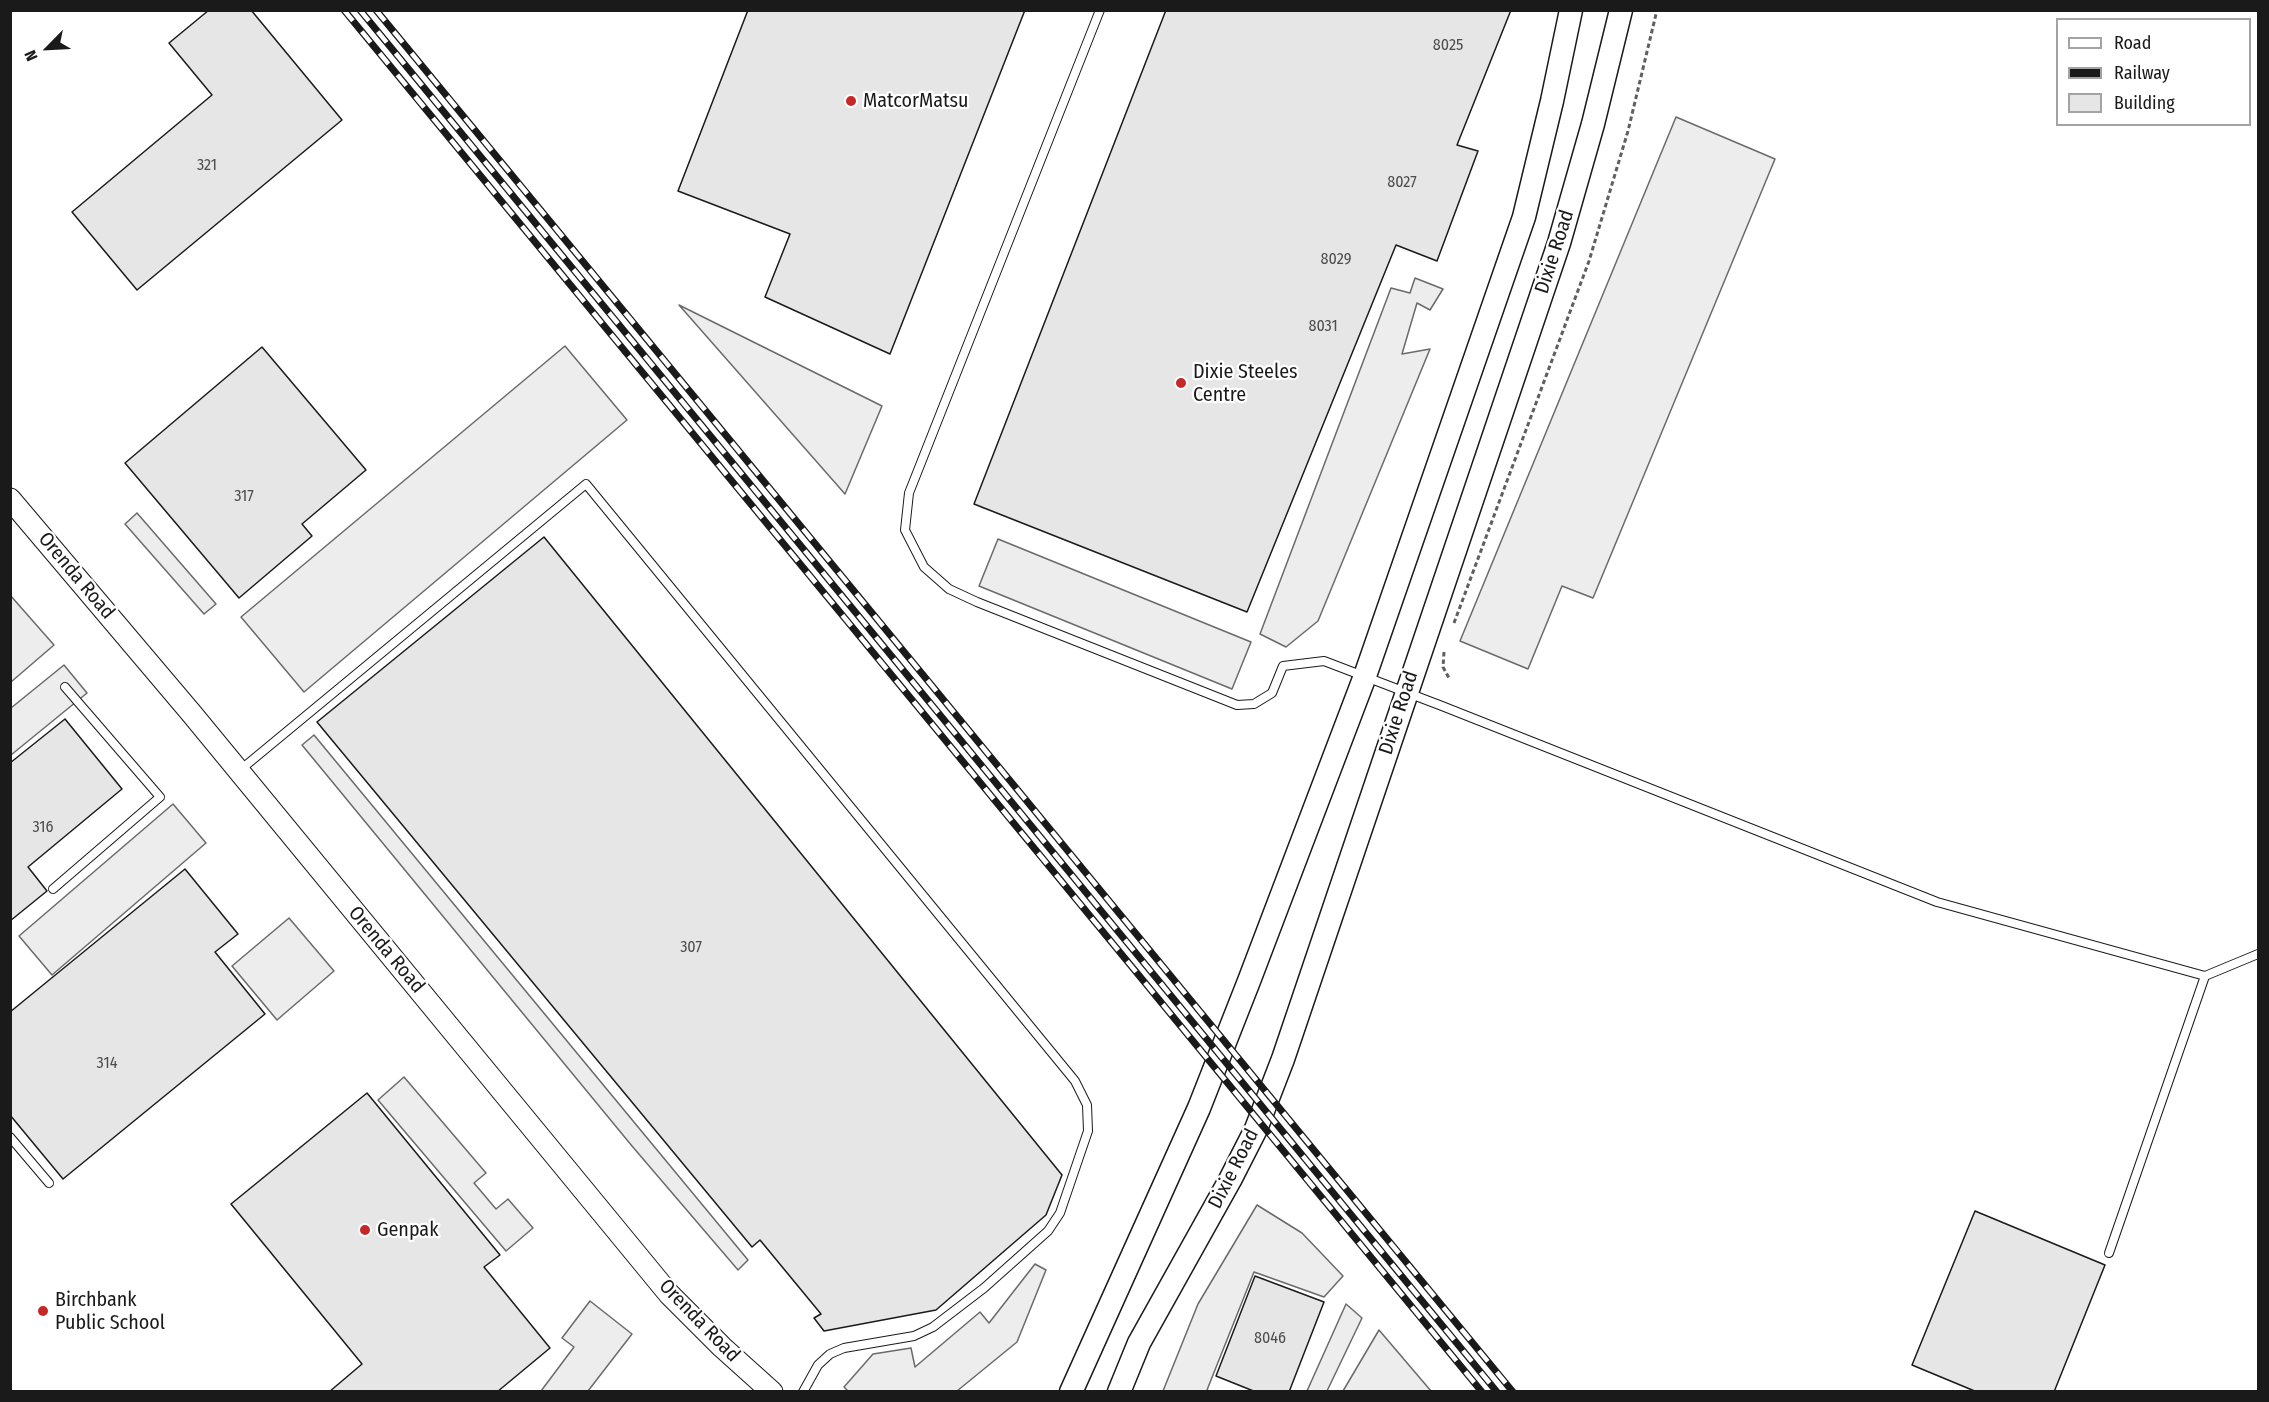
<!DOCTYPE html>
<style>
body{margin:0}
#map{position:relative;width:2269px;height:1402px;overflow:hidden;background:#fff;font-family:"Fira Sans Condensed",sans-serif}
canvas{display:block}
.frame{position:absolute;inset:0;border:12px solid #1a1a1a;pointer-events:none}
.legend{position:absolute;left:2056px;top:18px;width:195px;height:108px;box-sizing:border-box;background:#fff;border:2px solid #a3a3a3;margin:0;padding:8px 10px;list-style:none;font-size:18px;color:#1a1a1a}
.legend li{display:flex;align-items:center;gap:12px;height:30px}
.legend b{width:30px;border:2px solid #a3a3a3}
.north{position:absolute;left:18px;top:18px;width:60px;height:60px;-webkit-text-stroke:4px #fff;paint-order:stroke;rotate:246deg;font-size:16px;font-weight:700;line-height:24px;text-align:center;color:#1a1a1a}
.north::after{content:'';display:block;margin:auto;width:21px;height:27px;background:#1a1a1a;clip-path:polygon(50% 0,100% 100%,50% 72%,0 100%)}
</style>
<div id="map">
<canvas width="2269" height="1402"></canvas>
<div class="frame"></div>
<ul class="legend">
<li><b style="height:8px;background:#fff"></b>Road</li>
<li><b style="height:8px;background:#1a1a1a"></b>Railway</li>
<li><b style="height:16px;background:#e6e6e6"></b>Building</li>
</ul>
<div class="north">N</div>
</div>
<script>
const ctx = document.querySelector('canvas').getContext('2d');
ctx.lineJoin = 'round';
function fillPath(path, color) {
  ctx.fillStyle = color;
  ctx.fill(path, 'evenodd');
}
function shape(rows) {
  const path = new Path2D();
  for (const r of rows) {
    path.moveTo(r[0], r[1]);
    for (let i = 2; i < r.length; i += 2) path.lineTo(r[i], r[i + 1]);
  }
  return path;
}
function stroke(path, color, width, dash) {
  ctx.strokeStyle = color;
  ctx.lineWidth = width;
  ctx.lineCap = dash ? 'butt' : 'round';
  ctx.setLineDash(dash || []);
  ctx.stroke(path);
}
function drawText(font, color, halo, rows, align = 'center') {
  ctx.font = font + ' "Fira Sans Condensed",sans-serif';
  ctx.lineWidth = 4.5;
  ctx.setLineDash([]);
  ctx.textBaseline = 'middle';
  ctx.strokeStyle = halo;
  ctx.fillStyle = color;
  for (const [text, x, y, turn = 0] of rows) {
    ctx.save();
    ctx.translate(x, y);
    ctx.rotate((+turn || 0) * Math.PI / 180);
    ctx.textAlign = isNaN(turn) ? turn : align;
    if (halo) ctx.strokeText(text, 0, 0);
    ctx.fillText(text, 0, 0);
    ctx.restore();
  }
}
const parking = shape([
 [1676,117,1775,159,1593,598,1562,586,1528,669,1460,641,1676,117],
 [1415,278,1443,289,1430,310,1417,303,1402,354,1430,349,1318,621,1286,647,1260,634,1391,288,1410,293,1415,278],
 [679,305,882,406,845,494,679,305],
 [565,346,627,420,304,692,241,617,565,346],
 [137,513,216,604,204,614,125,524,137,513],
 [998,539,1251,642,1232,689,979,586,998,539],
 [10,595,54,645,11,682,10,681,10,595],
 [64,665,87,693,11,755,11,708,64,665],
 [314,735,748,1260,738,1270,632,1146,302,745,314,735],
 [173,804,206,843,52,975,19,936,173,804],
 [289,918,334,971,277,1020,232,966,289,918],
 [404,1077,486,1173,474,1183,496,1209,508,1199,533,1228,506,1251,378,1100,404,1077],
 [1257,1205,1302,1233,1343,1276,1324,1297,1254,1272,1207,1390,1209,1391,1163,1391,1198,1304,1257,1205],
 [1035,1264,1046,1270,1017,1342,957,1391,849,1392,844,1387,873,1354,911,1348,915,1367,980,1312,989,1323,1035,1264],
 [590,1301,632,1334,588,1391,541,1391,574,1347,562,1338,590,1301],
 [1346,1304,1362,1318,1327,1391,1307,1391,1346,1304],
 [1379,1330,1431,1391,1343,1391,1379,1330]
]);
fillPath(parking, '#ededed');
stroke(parking, '#6a6a6a', 1.5);
const building = shape([
 [209,10,251,10,342,120,137,290,72,212,212,95,169,43,209,10],
 [748,10,1025,10,890,354,765,297,790,234,678,191,748,10],
 [1166,10,1511,10,1457,145,1478,151,1437,261,1396,245,1247,612,974,504,1166,10],
 [262,347,366,470,302,524,312,536,239,598,125,463,262,347],
 [544,537,1062,1175,1046,1215,936,1310,824,1331,814,1318,821,1314,760,1240,752,1247,317,722,544,537],
 [65,719,122,789,28,867,47,891,10,921,10,763,65,719],
 [185,869,238,934,215,952,265,1014,63,1179,10,1115,10,1012,185,869],
 [367,1093,500,1255,484,1267,550,1348,497,1392,329,1392,362,1364,231,1204,367,1093],
 [1975,1211,2105,1265,2054,1392,1977,1392,1912,1365,1975,1211],
 [1255,1276,1324,1302,1289,1392,1256,1392,1216,1376,1255,1276]
]);
fillPath(building, '#e6e6e6');
stroke(building, '#1a1a1a', 1.5);
const service = shape([
 [1100,10,909,493,905,530,924,567,949,589,977,602,1237,705,1254,704,1272,693,1283,666,1324,661,1442,706,1937,902,2205,976,2109,1253],
 [239,771,586,484,1075,1081,1087,1105,1088,1131,1060,1213,1048,1231,984,1288,933,1327,914,1336,844,1348,830,1354,818,1365,803,1392],
 [53,889,160,797,65,687],
 [2205,976,2258,954],
 [10,1137,49,1183]
]);
const tertiary = shape([
 [10,499,192,714,669,1294,722,1347,772,1392]
]);
const secondary = shape([
 [1071,1392,1199,1108,1249,981,1365,676,1524,217,1552,101,1571,10],
 [1119,1392,1139,1343,1230,1180,1256,1129,1283,1059,1559,243,1593,124,1621,10]
]);
stroke(service, '#1a1a1a', 10);
stroke(tertiary, '#1a1a1a', 23);
stroke(secondary, '#1a1a1a', 25);
stroke(shape([
 [1454,623,1589,261,1628,131,1657,10],
 [1444,652,1443,667,1450,680]
]), '#5f5f5f', 3, [4.5, 3]);
stroke(service, '#fff', 8);
stroke(tertiary, '#fff', 21);
stroke(secondary, '#fff', 22);
const rail = shape([
 [344,10,1482,1392],
 [360,10,1497,1392],
 [376,10,1513,1392]
]);
stroke(rail, '#1a1a1a', 7);
stroke(rail, '#fff', 4.5, [14]);
for (const [x, y, r, color] of [
 [851,101,6,"#c62828"],
 [1181,383,6,"#c62828"],
 [365,1230,6,"#c62828"],
 [43,1311,6,"#c62828"]
]) {
  const dot = new Path2D();
  dot.arc(x, y, r, 0, 2 * Math.PI);
  ctx.fillStyle = color;
  ctx.fill(dot);
  stroke(dot, '#fff', 2);
}
drawText('16px', '#4d4d4d', null, [
 ["8025",1448,46],
 ["321",207,166],
 ["8027",1402,183],
 ["8029",1336,260],
 ["8031",1323,327],
 ["317",244,497],
 ["316",43,828],
 ["307",691,948],
 ["314",107,1064],
 ["8046",1270,1339]
]);
drawText('20px', '#1a1a1a', '#fff', [
 ["MatcorMatsu",863,101],
 ["Dixie Steeles",1193,372],
 ["Centre",1193,395],
 ["Genpak",377,1230],
 ["Birchbank",55,1300],
 ["Public School",55,1323]
], 'left');
drawText('20px', '#1a1a1a', '#fff', [
 ["Dixie Road",1555,252,-72],
 ["Orenda Road",76,576,50],
 ["Dixie Road",1399,713,-72],
 ["Orenda Road",386,950,50],
 ["Dixie Road",1234,1169,-63],
 ["Orenda Road",699,1321,46]
]);
</script>
